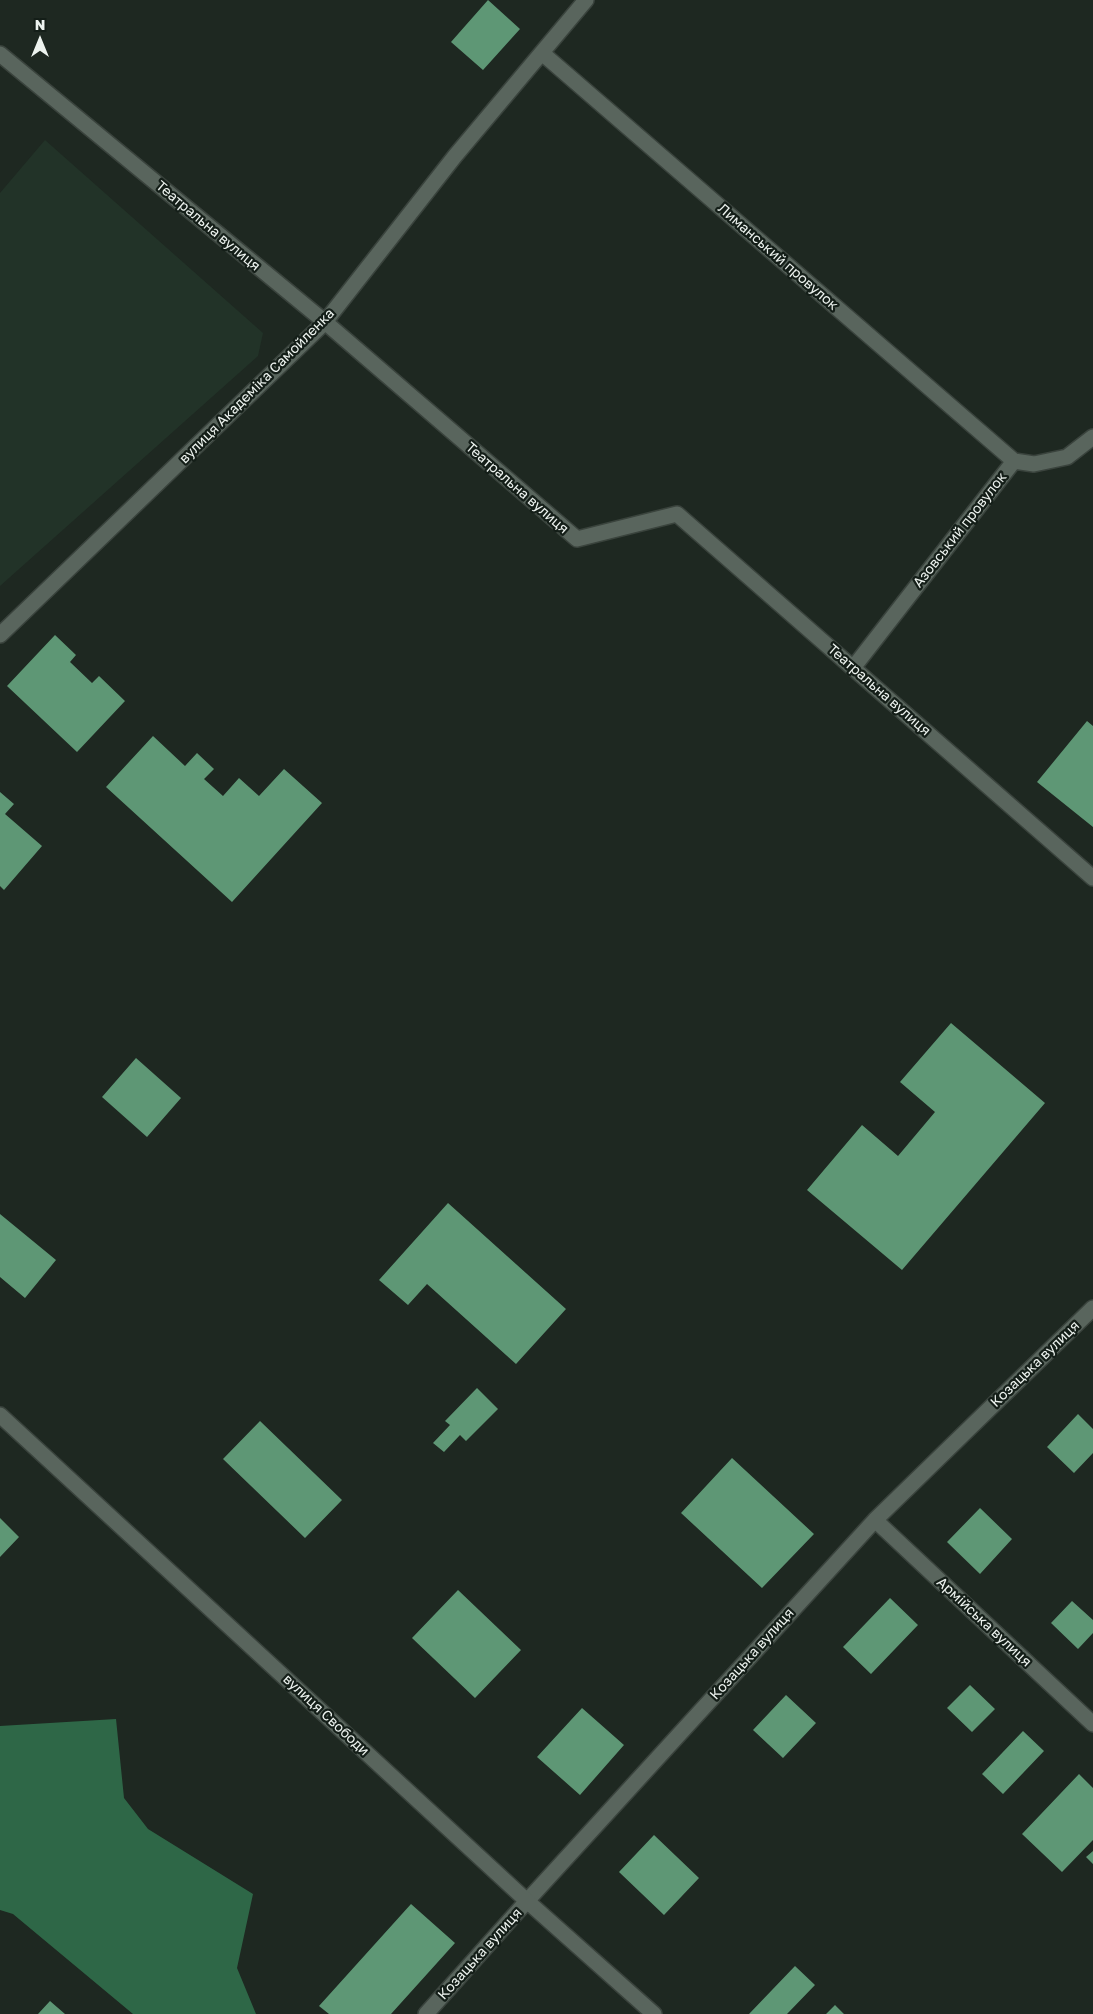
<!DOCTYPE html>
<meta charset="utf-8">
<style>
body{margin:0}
#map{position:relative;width:1093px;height:2014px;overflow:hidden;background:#1e2821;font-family:"Golos Text",sans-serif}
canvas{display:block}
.north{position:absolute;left:15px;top:15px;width:50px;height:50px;-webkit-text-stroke:4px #141e18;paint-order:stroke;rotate:0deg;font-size:14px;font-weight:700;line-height:20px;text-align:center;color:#edf3ef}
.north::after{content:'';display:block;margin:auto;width:18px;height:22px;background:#edf3ef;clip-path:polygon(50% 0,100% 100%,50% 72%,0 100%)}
</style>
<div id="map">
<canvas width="1093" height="2014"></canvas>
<div class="north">N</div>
</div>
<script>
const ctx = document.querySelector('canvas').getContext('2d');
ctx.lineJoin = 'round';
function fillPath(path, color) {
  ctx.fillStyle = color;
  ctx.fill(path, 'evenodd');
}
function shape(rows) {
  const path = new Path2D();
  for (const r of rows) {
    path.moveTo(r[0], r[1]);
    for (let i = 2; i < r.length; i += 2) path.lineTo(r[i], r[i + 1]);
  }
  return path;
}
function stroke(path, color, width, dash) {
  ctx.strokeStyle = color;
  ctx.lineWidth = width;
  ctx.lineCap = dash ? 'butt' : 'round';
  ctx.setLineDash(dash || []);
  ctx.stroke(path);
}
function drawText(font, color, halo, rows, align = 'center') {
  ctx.font = font + ' "Golos Text",sans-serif';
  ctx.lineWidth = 4.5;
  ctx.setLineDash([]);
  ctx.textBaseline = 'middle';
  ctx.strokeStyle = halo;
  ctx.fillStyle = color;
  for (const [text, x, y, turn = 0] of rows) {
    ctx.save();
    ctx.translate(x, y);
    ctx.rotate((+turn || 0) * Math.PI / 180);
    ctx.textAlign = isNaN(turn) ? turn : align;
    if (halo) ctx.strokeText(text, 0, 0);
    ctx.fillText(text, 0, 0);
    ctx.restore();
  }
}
fillPath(shape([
 [45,140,263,333,258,356,0,586,0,193]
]), '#223328');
fillPath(shape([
 [116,1719,124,1798,148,1829,253,1894,237,1968,256,2014,133,2014,13,1914,0,1910,0,1726]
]), '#2e6747');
fillPath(shape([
 [488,0,520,29,483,70,451,42],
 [55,635,76,655,70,662,92,683,99,676,125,701,77,752,7,686],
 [1087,721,1093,726,1093,827,1037,782],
 [153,736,185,766,197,753,214,769,204,779,223,796,239,778,259,796,284,769,322,803,232,902,106,787],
 [0,792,14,804,5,814,42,846,4,890,0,886],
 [951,1023,1045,1103,902,1270,807,1190,862,1125,898,1156,935,1112,900,1082],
 [136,1058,181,1098,147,1137,102,1097],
 [448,1203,566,1309,516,1364,427,1284,408,1305,379,1280],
 [0,1214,56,1260,25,1298,0,1277],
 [477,1388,498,1409,466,1441,460,1435,444,1452,433,1443,450,1425,445,1421],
 [1078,1414,1093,1429,1093,1453,1074,1473,1047,1447],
 [260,1421,342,1500,305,1538,223,1459],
 [732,1458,814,1534,762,1588,681,1513],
 [980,1508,1012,1539,980,1574,947,1542],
 [0,1518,19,1537,0,1557],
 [458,1590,521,1650,475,1698,412,1638],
 [890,1598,918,1625,871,1674,843,1647],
 [1072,1601,1093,1620,1093,1633,1078,1649,1051,1623],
 [970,1685,995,1709,972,1732,947,1708],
 [786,1695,816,1723,783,1758,753,1730],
 [582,1708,624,1745,580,1795,537,1757],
 [1023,1731,1044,1751,1003,1794,982,1774],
 [1079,1774,1093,1788,1093,1840,1062,1872,1022,1834],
 [654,1835,699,1878,664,1915,619,1872],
 [1093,1851,1093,1864,1086,1857],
 [411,1904,455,1943,391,2014,329,2014,319,2006],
 [795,1966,815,1985,787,2014,749,2014],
 [50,2001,65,2014,38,2014],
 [835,2005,844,2014,826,2014]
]), '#5e9775');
const minor = shape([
 [542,53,1014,461],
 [0,54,325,322,577,539,677,514,1093,878],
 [0,635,325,322,455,156,586,0],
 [853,668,1014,461,1034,464,1067,457,1093,437],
 [875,1520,1093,1724],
 [527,1901,875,1520,1093,1308]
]);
const tertiary = shape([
 [0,1415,527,1901,654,2014],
 [426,2014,527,1901]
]);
stroke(minor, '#3a433d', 18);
stroke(tertiary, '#3a433d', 18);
stroke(minor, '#59655d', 15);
stroke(tertiary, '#59655d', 15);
drawText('14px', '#edf3ef', '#141e18', [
 ["Театральна вулиця",208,226,40],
 ["Лиманський провулок",778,257,41],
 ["вулиця Академіка Самойленка",257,386,-45],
 ["Театральна вулиця",517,488,41],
 ["Азовський провулок",960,530,-52],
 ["Театральна вулиця",879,690,41],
 ["Козацька вулиця",1035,1364,-44],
 ["Армійська вулиця",984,1622,43],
 ["Козацька вулиця",752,1654,-48],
 ["вулиця Свободи",326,1715,43],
 ["Козацька вулиця",480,1954,-48]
]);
</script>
